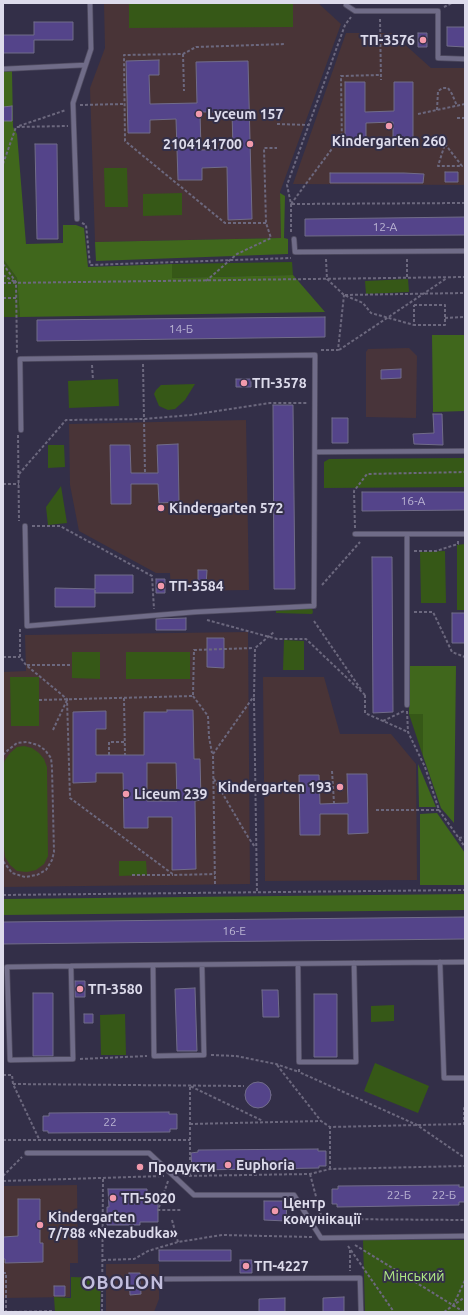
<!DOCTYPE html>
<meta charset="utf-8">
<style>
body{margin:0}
#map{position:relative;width:468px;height:1315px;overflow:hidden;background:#332f48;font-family:Ubuntu,sans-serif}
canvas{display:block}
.frame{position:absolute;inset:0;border:4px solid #dddbeb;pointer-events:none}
</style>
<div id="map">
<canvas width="468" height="1315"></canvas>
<div class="frame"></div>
</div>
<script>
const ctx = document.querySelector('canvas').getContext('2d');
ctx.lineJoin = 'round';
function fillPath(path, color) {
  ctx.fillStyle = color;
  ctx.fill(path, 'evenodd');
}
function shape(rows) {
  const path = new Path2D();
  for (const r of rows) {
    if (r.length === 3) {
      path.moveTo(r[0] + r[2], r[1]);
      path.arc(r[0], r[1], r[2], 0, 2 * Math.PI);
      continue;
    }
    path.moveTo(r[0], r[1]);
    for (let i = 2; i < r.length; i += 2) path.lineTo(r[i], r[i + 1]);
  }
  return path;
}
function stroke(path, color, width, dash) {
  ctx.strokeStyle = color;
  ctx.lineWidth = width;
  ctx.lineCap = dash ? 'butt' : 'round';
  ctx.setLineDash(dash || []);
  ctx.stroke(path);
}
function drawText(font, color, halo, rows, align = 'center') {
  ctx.font = font + ' Ubuntu,sans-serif';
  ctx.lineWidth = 4;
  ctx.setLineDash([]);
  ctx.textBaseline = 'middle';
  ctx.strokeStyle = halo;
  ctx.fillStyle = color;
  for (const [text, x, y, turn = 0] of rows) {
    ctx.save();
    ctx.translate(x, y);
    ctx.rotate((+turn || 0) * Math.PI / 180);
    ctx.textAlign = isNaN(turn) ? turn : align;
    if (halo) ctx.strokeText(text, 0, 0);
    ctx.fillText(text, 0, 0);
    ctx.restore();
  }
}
fillPath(shape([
 [409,348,417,356,416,418,366,417,366,352,368,349],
 [106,1264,159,1264,159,1299,154,1312,106,1312]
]), '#48343a');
fillPath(shape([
 [104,3,318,3,341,24,280,192,281,238,95,242,90,88,105,48],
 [346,33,392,33,431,68,465,68,465,185,293,184],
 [246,420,249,590,171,591,170,573,156,573,79,531,70,485,69,424],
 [248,632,250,884,3,887,3,672,26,671,25,635],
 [263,677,324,677,340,734,391,734,416,764,417,880,265,881],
 [77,1185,78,1263,70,1263,70,1297,3,1298,3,1186]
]), '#493437');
fillPath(shape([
 [129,3,293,3,293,27,129,28],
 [104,168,127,168,128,207,105,207],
 [182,193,182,215,143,216,143,194],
 [3,259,17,278,20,317,3,317],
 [292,262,293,275,172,278,172,264],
 [408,279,409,292,366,294,365,281],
 [118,379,119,406,69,408,68,381],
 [195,384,185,400,175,409,168,410,159,406,154,394,156,390,161,385],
 [48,445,64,445,65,467,48,468],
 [465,458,465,487,324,488,324,462,329,459],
 [61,486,67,523,48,525,46,507],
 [465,544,465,610,457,610,457,545],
 [445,551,446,603,421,603,420,552],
 [312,608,313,612,312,614,276,613,276,609],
 [284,640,304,641,304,670,283,670],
 [72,652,100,652,100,679,72,678],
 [126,652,190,652,190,679,126,679],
 [10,677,39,677,39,726,11,726],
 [409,714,423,714,423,756],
 [24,746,32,748,39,753,44,759,47,767,48,856,44,864,36,870,27,872,17,871,10,865,5,857,4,847,3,766,5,760,10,753,17,747],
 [119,861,146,861,147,875,119,876],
 [394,1005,394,1021,371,1022,371,1006],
 [125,1014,126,1055,101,1055,100,1015],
 [375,1063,429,1086,418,1113,364,1091],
 [363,1240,465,1240,465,1312,365,1312],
 [71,1277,101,1278,100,1312,55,1312,54,1297,71,1298]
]), '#365817');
fillPath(shape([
 [3,71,12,71,13,127,17,134,26,244,63,243,63,225,76,225,84,228,88,267,172,264,172,278,293,275,325,312,20,317,17,278,3,259],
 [280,193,285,196,284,238,288,239,288,254,96,261,95,242,281,238],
 [432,335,465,335,465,411,433,412],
 [410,666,456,666,454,823,441,808,423,756,423,714,409,714],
 [418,764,436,807,419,807],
 [437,813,465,853,465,885,420,885,420,814],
 [465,894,465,910,3,915,3,899]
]), '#40671c');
const building = shape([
 [34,22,73,22,73,40,34,40,34,53,3,53,3,35,34,35,34,22],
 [447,27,465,27,465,47,447,46,447,27],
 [418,33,427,33,427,47,418,47,418,33],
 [159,60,159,75,149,75,150,104,197,103,196,62,248,61,252,219,228,220,227,167,202,168,202,180,178,180,176,119,150,120,150,133,128,133,126,61,159,60],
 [200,112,232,112,233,149,201,150,200,112],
 [345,82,365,82,365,112,394,111,394,82,413,82,413,141,393,141,393,122,366,123,366,142,345,142,345,82],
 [12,106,12,121,3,121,3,107,12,106],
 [35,144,57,144,58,239,37,239,35,144],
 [445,172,458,172,458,182,445,182,445,172],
 [330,173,404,173,424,174,423,183,330,183,330,173],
 [465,217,465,235,305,236,305,219,465,217],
 [325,317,325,337,37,341,37,320,325,317],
 [401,369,401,378,381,379,381,370,401,369],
 [236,379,251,379,251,387,236,387,236,379],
 [273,405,293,405,295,589,274,589,273,405],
 [433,414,442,414,443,445,414,444,413,434,434,433,433,414],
 [332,418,348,418,348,443,332,443,332,418],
 [178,444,179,502,159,503,158,484,131,484,131,504,111,504,110,445,130,445,131,473,158,473,157,445,178,444],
 [362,492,465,492,465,510,362,511,362,492],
 [372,557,392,557,393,712,373,713,372,557],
 [198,570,207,570,206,586,198,586,198,570],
 [95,575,133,575,133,593,95,593,95,590,95,607,55,607,55,588,95,589,95,575],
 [156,579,165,579,165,593,156,593,156,579],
 [452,613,465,613,465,643,452,643,452,613],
 [186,618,186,630,156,630,156,619,186,618],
 [207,638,224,638,224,668,207,667,207,638],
 [167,710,193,710,194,759,200,759,201,800,195,801,196,869,172,870,172,817,148,817,148,828,124,828,123,773,96,773,96,782,73,783,73,712,106,711,106,729,96,729,96,755,144,755,144,712,167,712,167,710],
 [147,763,176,763,177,801,147,801,147,763],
 [347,774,367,774,368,833,348,834,348,814,320,814,320,835,300,835,299,775,319,775,320,804,348,803,347,774],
 [465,917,465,939,3,944,3,922,465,917],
 [75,981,85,981,85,997,75,997,75,981],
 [195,988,197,1051,177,1051,175,989,195,988],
 [262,990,278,990,279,1017,263,1017,262,990],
 [33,993,53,993,53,1056,33,1056,33,993],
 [314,994,337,994,337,1057,314,1057,314,994],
 [84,1014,93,1014,93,1023,84,1023,84,1014],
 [258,1095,13],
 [169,1112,169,1114,177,1114,177,1129,170,1129,170,1132,48,1133,48,1131,43,1131,43,1116,49,1116,49,1113,169,1112],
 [318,1149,318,1151,326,1151,326,1166,319,1166,319,1168,197,1170,197,1167,192,1168,191,1153,198,1152,198,1150,318,1149],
 [459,1185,459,1187,465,1187,465,1202,459,1202,459,1205,337,1207,337,1204,332,1204,332,1189,338,1189,338,1186,459,1185],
 [108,1189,147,1189,147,1199,158,1199,158,1222,140,1222,140,1225,107,1225,107,1207,109,1207,108,1189],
 [18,1199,40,1199,40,1243,43,1243,43,1262,5,1263,5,1259,3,1259,3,1237,18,1236,18,1199],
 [264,1201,287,1201,286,1221,264,1220,264,1201],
 [159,1250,231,1250,231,1261,159,1261,159,1250],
 [240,1260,252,1260,252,1273,240,1273,240,1260],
 [129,1273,140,1273,141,1294,130,1295,129,1273],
 [54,1286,65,1286,65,1296,54,1296,54,1286],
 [344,1297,344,1312,323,1312,323,1298,344,1297],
 [285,1298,285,1312,259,1312,259,1299,285,1298]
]);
fillPath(building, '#54448a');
stroke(building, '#716c89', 1);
const service = shape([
 [346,5,355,11,438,11,438,58,465,59],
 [3,69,85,65],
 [77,219,73,103,91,49,90,3],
 [294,239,295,252,465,251],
 [21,430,20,359,315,355,314,606,195,612,27,626,25,526],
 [315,452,465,451],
 [355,534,465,534],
 [407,705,407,534],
 [440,962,444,1078,465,1078],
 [298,964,299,1062,356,1062,354,963],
 [153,965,154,1056,204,1055,202,965],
 [71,966,73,1059,10,1060,7,967,71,966,153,965,465,962],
 [27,1153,149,1153,194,1195,294,1195,321,1238,465,1236],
 [165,1279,360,1278,361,1312]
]);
stroke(service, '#514d62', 6);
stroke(shape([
 [444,7,452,3],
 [380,19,381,80],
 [183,54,184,91],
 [80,105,124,104],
 [437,110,438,91,443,88,448,88,452,94,457,106],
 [418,114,465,104],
 [457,118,465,118],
 [277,124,309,125],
 [19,126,66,110],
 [439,136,445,144,462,166,438,166,445,144],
 [3,164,16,127,68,126],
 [291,204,334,146,342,146,341,76,380,75],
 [292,204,465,203],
 [82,223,86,225,90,265,291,258],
 [266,223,225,223,125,141,124,55,183,54,196,47,285,44],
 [291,232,291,204,287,185,345,25,351,17],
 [326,259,327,279,344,295,363,303,371,313,414,325],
 [407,259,407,278],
 [3,264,16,282,17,353],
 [3,275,15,282],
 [206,281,237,254,271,238,266,223,264,148,277,148],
 [3,283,465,277],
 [345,295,465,293],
 [3,298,16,298],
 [414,305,445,305,445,325,414,325,414,305],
 [445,318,465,317],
 [321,350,338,350,344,295],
 [339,350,447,278],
 [143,364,145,473],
 [92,365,93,380],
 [18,435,19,521],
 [19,474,66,420,144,419,191,415,270,403,307,403],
 [3,484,19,484],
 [32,526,60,526,152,576,154,609],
 [355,528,354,491,367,474,465,472],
 [414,551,436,551,458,544,458,541],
 [322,585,360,542],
 [414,612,433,612,452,652,465,657],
 [207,620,277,639,306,639,365,695],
 [314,621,362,691],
 [20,629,20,657,26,665,67,699,70,798,174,875,215,874],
 [3,657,20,657],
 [27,665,72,665],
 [365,695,365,713,408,732],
 [193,696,208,716,209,737,212,753],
 [124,698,125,755],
 [254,698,257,892],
 [39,700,193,696,194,650,254,648],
 [407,711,408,732,425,767,439,810,465,847],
 [383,721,404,711],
 [53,730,67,700],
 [3,755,8,750,17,743,27,742,38,745,45,750,51,758,52,768,54,852,52,860,46,870,37,875,25,877,12,873,3,861],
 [109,755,109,742,125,742],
 [332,771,334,803],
 [214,779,248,837,255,847],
 [376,810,439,810],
 [459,838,465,837],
 [132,875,173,875],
 [215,884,213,754,254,696,255,648,274,632],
 [3,895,465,890],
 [211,1055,236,1056,276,1064,299,1072],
 [80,1059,147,1056],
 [277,1065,321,1121],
 [299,1069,299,1072,417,1125,465,1158],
 [3,1075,12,1075,13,1084,39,1139],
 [13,1084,244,1086],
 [190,1124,321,1121,330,1127,464,1124,464,1108,465,1108],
 [3,1140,190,1140],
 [330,1169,330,1127],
 [310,1174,322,1219,465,1220],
 [190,1175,190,1086,263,1121],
 [3,1176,22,1157],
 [184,1176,310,1174,330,1169,465,1166],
 [3,1181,164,1176],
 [168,1181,158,1210,181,1210],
 [172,1220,178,1242],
 [355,1245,464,1312],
 [348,1246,394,1312],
 [350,1250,350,1271],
 [103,1260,134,1259,148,1251,178,1242,222,1235,312,1237],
 [3,1273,6,1273,6,1312],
 [453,1306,465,1280],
 [4,1312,53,1311],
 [102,1312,103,1179],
 [444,1312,465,1297]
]), '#6c687e', 2, [3, 2]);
stroke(service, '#706c88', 4.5);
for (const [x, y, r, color] of [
 [423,40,4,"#f29aac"],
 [199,114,4,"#f29aac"],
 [389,126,4,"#f29aac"],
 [250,144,4,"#f29aac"],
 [244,383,4,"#f29aac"],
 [161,508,4,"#f29aac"],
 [161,586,4,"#f29aac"],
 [340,787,4,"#f29aac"],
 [126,794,4,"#f29aac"],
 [80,989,4,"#f29aac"],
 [228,1165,4,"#f29aac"],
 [140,1167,4,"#f29aac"],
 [113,1198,4,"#f29aac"],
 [275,1211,4,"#f29aac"],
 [40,1225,4,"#f29aac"],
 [246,1266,4,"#f29aac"]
]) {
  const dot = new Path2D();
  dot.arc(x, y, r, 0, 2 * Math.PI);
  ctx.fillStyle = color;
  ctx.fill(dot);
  stroke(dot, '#332f48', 1.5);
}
drawText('12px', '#bbb5d3', null, [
 ["12-А",385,227],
 ["14-Б",181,329],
 ["16-А",413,501],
 ["16-Е",234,931],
 ["22",110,1122],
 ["22-Б",399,1195],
 ["22-Б",444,1195]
]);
drawText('bold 14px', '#dddbeb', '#332f48', [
 ["ТП-3576",415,40,"right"],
 ["Lyceum 157",207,114],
 ["Kindergarten 260",389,141,"center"],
 ["2104141700",242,144,"right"],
 ["ТП-3578",252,383],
 ["Kindergarten 572",169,508],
 ["ТП-3584",169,586],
 ["Kindergarten 193",332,787,"right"],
 ["Liceum 239",134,794],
 ["ТП-3580",88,989],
 ["Euphoria",236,1165],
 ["Продукти",148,1167],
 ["ТП-5020",121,1198],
 ["Центр",283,1203],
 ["комунікації",283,1219],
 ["Kindergarten",48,1217],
 ["7/788 «Nezabudka»",48,1233],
 ["ТП-4227",254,1266]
], 'left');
drawText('14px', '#b1ea86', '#332f48', [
 ["Мінський",414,1276]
]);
ctx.letterSpacing = '1px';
drawText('bold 18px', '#c2bedd', '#332f48', [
 ["OBOLON",123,1283]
]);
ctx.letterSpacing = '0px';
</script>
